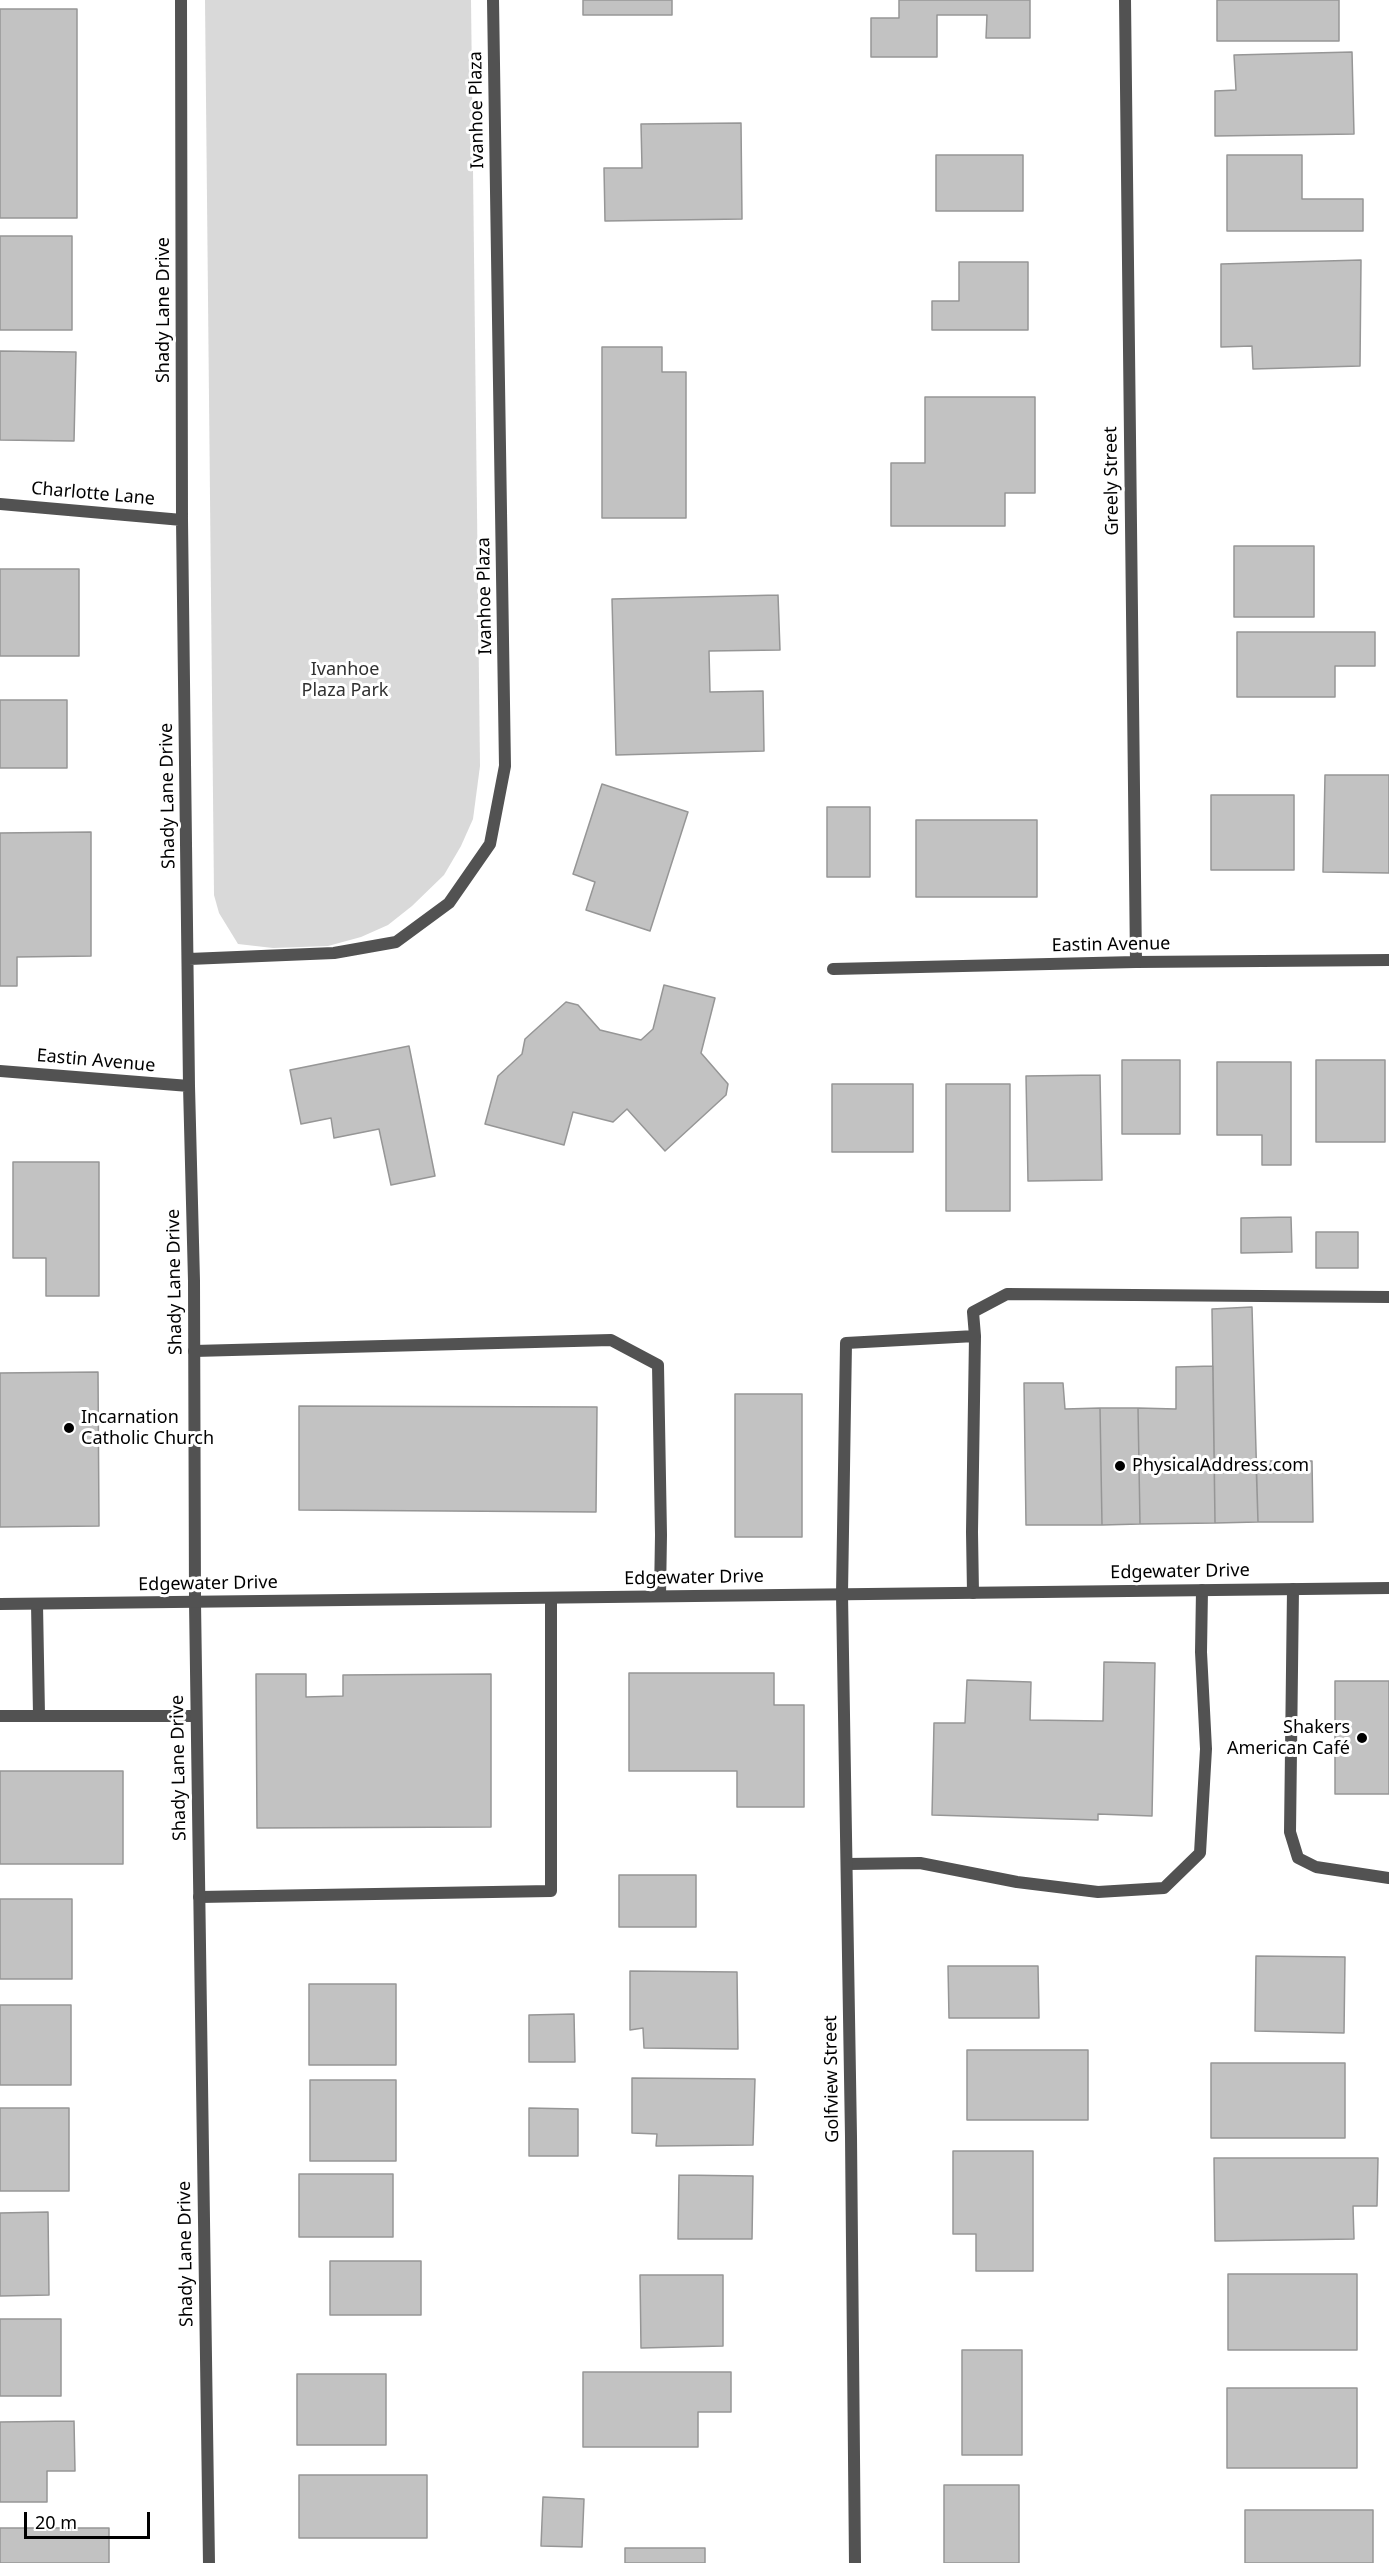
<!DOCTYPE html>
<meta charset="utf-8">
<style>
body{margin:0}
#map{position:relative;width:1389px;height:2563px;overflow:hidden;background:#fff;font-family:"Noto Sans",sans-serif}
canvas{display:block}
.scale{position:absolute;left:24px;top:2512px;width:126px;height:27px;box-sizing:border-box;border:3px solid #000;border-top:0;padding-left:8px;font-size:18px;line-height:21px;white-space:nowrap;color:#000;-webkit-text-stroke:4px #fff;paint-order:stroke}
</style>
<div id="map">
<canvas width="1389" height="2563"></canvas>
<div class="scale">20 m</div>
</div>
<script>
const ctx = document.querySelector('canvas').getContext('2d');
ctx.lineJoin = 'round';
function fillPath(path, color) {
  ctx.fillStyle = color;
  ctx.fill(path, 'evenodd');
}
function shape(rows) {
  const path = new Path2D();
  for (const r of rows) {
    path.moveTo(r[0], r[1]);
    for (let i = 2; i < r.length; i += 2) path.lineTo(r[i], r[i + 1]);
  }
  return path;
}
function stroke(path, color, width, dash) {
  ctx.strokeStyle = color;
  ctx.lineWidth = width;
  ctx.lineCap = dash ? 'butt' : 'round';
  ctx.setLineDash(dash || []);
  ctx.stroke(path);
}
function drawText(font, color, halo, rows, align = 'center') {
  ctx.font = font + ' "Noto Sans",sans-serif';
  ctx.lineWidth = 6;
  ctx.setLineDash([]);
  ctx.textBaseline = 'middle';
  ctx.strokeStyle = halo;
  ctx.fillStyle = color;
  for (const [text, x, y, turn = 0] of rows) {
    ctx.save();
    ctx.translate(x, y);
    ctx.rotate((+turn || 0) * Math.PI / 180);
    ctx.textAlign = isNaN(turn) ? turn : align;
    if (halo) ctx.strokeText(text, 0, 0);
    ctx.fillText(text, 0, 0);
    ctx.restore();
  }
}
fillPath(shape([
 [205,0,471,0,480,766,473,819,461,846,444,875,412,906,388,925,361,937,328,946,273,948,238,944,219,913,214,895]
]), '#d9d9d9');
const building = shape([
 [583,0,672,0,672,15,583,15,583,0],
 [899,0,1030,0,1030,38,986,38,987,15,937,15,937,57,871,57,871,18,899,18,899,0],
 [1217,0,1339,0,1339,41,1217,41,1217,0],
 [0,9,77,9,77,218,0,218,0,9],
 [1352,52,1354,134,1215,136,1215,91,1236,90,1234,55,1352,52],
 [741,123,742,219,605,221,604,168,642,168,641,124,741,123],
 [936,155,1023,155,1023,211,936,211,936,155],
 [1227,155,1302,155,1302,199,1363,199,1363,231,1227,231,1227,155],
 [0,236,72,236,72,330,0,330,0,236],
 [1361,260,1360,366,1253,369,1252,346,1221,347,1221,264,1361,260],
 [959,262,1028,262,1028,330,932,330,932,301,959,301,959,262],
 [602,347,662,347,662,372,686,372,686,518,602,518,602,347],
 [0,351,76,352,74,441,0,440,0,351],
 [925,397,1035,397,1035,493,1005,493,1005,526,891,526,891,463,925,463,925,397],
 [1234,546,1314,546,1314,617,1234,617,1234,546],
 [0,569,79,569,79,656,0,656,0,569],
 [778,595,780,650,709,651,710,692,763,691,764,751,616,755,612,599,778,595],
 [1237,632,1375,632,1375,666,1335,666,1335,697,1237,697,1237,632],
 [0,700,67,700,67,768,0,768,0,700],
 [1325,775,1389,775,1389,873,1323,872,1325,775],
 [602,784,688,812,650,931,586,910,595,882,573,874,602,784],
 [1211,795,1294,795,1294,870,1211,870,1211,795],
 [827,807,870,807,870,877,827,877,827,807],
 [916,820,1037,820,1037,897,916,897,916,820],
 [91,832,91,956,17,957,17,986,0,986,0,833,91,832],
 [664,985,715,998,701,1053,728,1084,726,1095,665,1151,627,1109,613,1122,573,1112,564,1145,485,1124,498,1076,522,1054,525,1039,566,1002,578,1005,600,1030,641,1040,653,1029,664,985],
 [409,1046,435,1176,391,1185,379,1129,334,1138,331,1118,301,1124,290,1070,409,1046],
 [1122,1060,1180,1060,1180,1134,1122,1134,1122,1060],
 [1316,1060,1385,1060,1385,1142,1316,1142,1316,1060],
 [1217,1062,1291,1062,1291,1165,1262,1165,1262,1135,1217,1135,1217,1062],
 [1100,1075,1102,1180,1028,1181,1026,1076,1100,1075],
 [832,1084,913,1084,913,1152,832,1152,832,1084],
 [946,1084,1010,1084,1010,1211,946,1211,946,1084],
 [13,1162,99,1162,99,1296,46,1296,46,1258,13,1258,13,1162],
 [1291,1217,1292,1252,1241,1253,1241,1218,1291,1217],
 [1316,1232,1358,1232,1358,1268,1316,1268,1316,1232],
 [1252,1307,1258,1522,1215,1523,1212,1309,1252,1307],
 [1213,1366,1215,1523,1140,1524,1138,1408,1176,1409,1176,1367,1213,1366],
 [98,1372,99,1526,0,1527,0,1373,98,1372],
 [1024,1383,1063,1383,1065,1409,1100,1408,1102,1525,1026,1525,1024,1383],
 [735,1394,802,1394,802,1537,735,1537,735,1394],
 [299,1406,597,1407,596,1512,299,1510,299,1406],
 [1100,1408,1138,1408,1140,1524,1102,1525,1100,1408],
 [1256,1461,1312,1461,1313,1522,1258,1522,1256,1461],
 [1104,1662,1155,1663,1152,1816,1098,1814,1098,1820,932,1815,934,1723,965,1723,967,1680,1031,1682,1030,1720,1103,1721,1104,1662],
 [629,1673,774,1673,774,1705,804,1705,804,1807,737,1807,737,1771,629,1771,629,1673],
 [256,1674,306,1674,306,1697,343,1696,343,1675,491,1674,491,1827,257,1828,256,1674],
 [1335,1681,1389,1681,1389,1794,1335,1794,1335,1681],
 [0,1771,123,1771,123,1864,0,1864,0,1771],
 [619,1875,696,1875,696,1927,619,1927,619,1875],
 [0,1899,72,1899,72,1979,0,1979,0,1899],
 [1256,1956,1345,1957,1344,2033,1255,2031,1256,1956],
 [948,1966,1038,1966,1039,2018,949,2018,948,1966],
 [630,1971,737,1972,738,2049,644,2048,643,2028,630,2030,630,1971],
 [309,1984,396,1984,396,2065,309,2065,309,1984],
 [0,2005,71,2005,71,2085,0,2085,0,2005],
 [574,2014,575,2062,529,2062,529,2015,574,2014],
 [967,2050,1088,2050,1088,2120,967,2120,967,2050],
 [1211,2063,1345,2063,1345,2138,1211,2138,1211,2063],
 [632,2078,755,2079,753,2145,656,2146,657,2134,632,2133,632,2078],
 [310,2080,396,2080,396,2161,310,2161,310,2080],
 [0,2108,69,2108,69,2191,0,2191,0,2108],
 [529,2108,578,2109,578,2156,529,2156,529,2108],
 [953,2151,1033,2151,1033,2271,976,2271,976,2234,953,2234,953,2151],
 [1214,2158,1378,2158,1377,2206,1353,2206,1354,2239,1215,2241,1214,2158],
 [299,2174,393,2174,393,2237,299,2237,299,2174],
 [679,2175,753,2176,752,2239,678,2239,679,2175],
 [48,2212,49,2295,0,2296,0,2213,48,2212],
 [330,2261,421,2261,421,2315,330,2315,330,2261],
 [1228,2274,1357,2274,1357,2350,1228,2350,1228,2274],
 [640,2275,723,2275,723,2346,641,2348,640,2275],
 [0,2319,61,2319,61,2396,0,2396,0,2319],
 [962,2350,1022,2350,1022,2455,962,2455,962,2350],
 [583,2372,731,2372,731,2412,698,2412,698,2447,583,2447,583,2372],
 [297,2374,386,2374,386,2445,297,2445,297,2374],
 [1227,2388,1357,2388,1357,2468,1227,2468,1227,2388],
 [74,2421,75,2471,47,2471,47,2502,0,2502,0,2422,74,2421],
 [299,2475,427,2475,427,2538,299,2538,299,2475],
 [944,2485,1019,2485,1019,2563,944,2563,944,2485],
 [543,2497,584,2499,582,2547,541,2546,543,2497],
 [1245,2510,1373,2510,1373,2563,1245,2563,1245,2510],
 [0,2528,109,2528,109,2563,0,2563,0,2528],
 [625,2548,705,2548,705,2563,625,2563,625,2548]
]);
fillPath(building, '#c2c2c2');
stroke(building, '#969696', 1.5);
stroke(shape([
 [194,1351,611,1340,658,1365,661,1535,660,1596],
 [1293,1589,1290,1832,1298,1858,1316,1867,1389,1878],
 [973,1593,972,1532,975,1336,973,1312,1007,1294,1389,1297],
 [842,1594,846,1343,975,1336],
 [37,1604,39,1715],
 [0,1716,196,1716],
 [847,1864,920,1863,1017,1882,1098,1892,1164,1888,1200,1853,1206,1749,1201,1652,1202,1590],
 [199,1897,551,1891,551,1598]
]), '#525252', 12);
stroke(shape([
 [181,0,182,520,189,1086,194,1281,195,1602,209,2563],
 [1125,0,1136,962],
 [0,504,182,520],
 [189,959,334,953,396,942,449,903,490,844,505,766,493,0],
 [833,969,1136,962,1389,960],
 [0,1071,189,1086],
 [842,1594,851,2137,855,2563]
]), '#525252', 12);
stroke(shape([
 [0,1604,1389,1588]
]), '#525252', 12);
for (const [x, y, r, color] of [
 [69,1428,6,"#000"],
 [1120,1466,6,"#000"],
 [1362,1738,6,"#000"]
]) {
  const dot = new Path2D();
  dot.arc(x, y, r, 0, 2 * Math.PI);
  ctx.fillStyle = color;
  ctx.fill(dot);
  stroke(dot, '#fff', 2);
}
drawText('18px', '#000', '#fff', [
 ["Ivanhoe Plaza",477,110,-91],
 ["Shady Lane Drive",164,310,-90],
 ["Greely Street",1112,481,-91],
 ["Charlotte Lane",93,494,5],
 ["Ivanhoe Plaza",485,596,-91],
 ["Shady Lane Drive",168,796,-91],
 ["Eastin Avenue",1111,945,-1],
 ["Eastin Avenue",96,1061,5],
 ["Shady Lane Drive",175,1282,-91],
 ["Edgewater Drive",1180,1572,-1],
 ["Edgewater Drive",694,1578,-1],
 ["Edgewater Drive",208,1584,-1],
 ["Shady Lane Drive",179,1768,-91],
 ["Golfview Street",832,2079,-91],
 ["Shady Lane Drive",186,2254,-91]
]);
drawText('18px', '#303030', '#fff', [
 ["Ivanhoe",345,670],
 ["Plaza Park",345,691]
]);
drawText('18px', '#000', '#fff', [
 ["Incarnation",81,1418],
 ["Catholic Church",81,1439],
 ["PhysicalAddress.com",1132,1466],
 ["Shakers",1350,1728,"right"],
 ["American Café",1350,1749,"right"]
], 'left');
</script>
